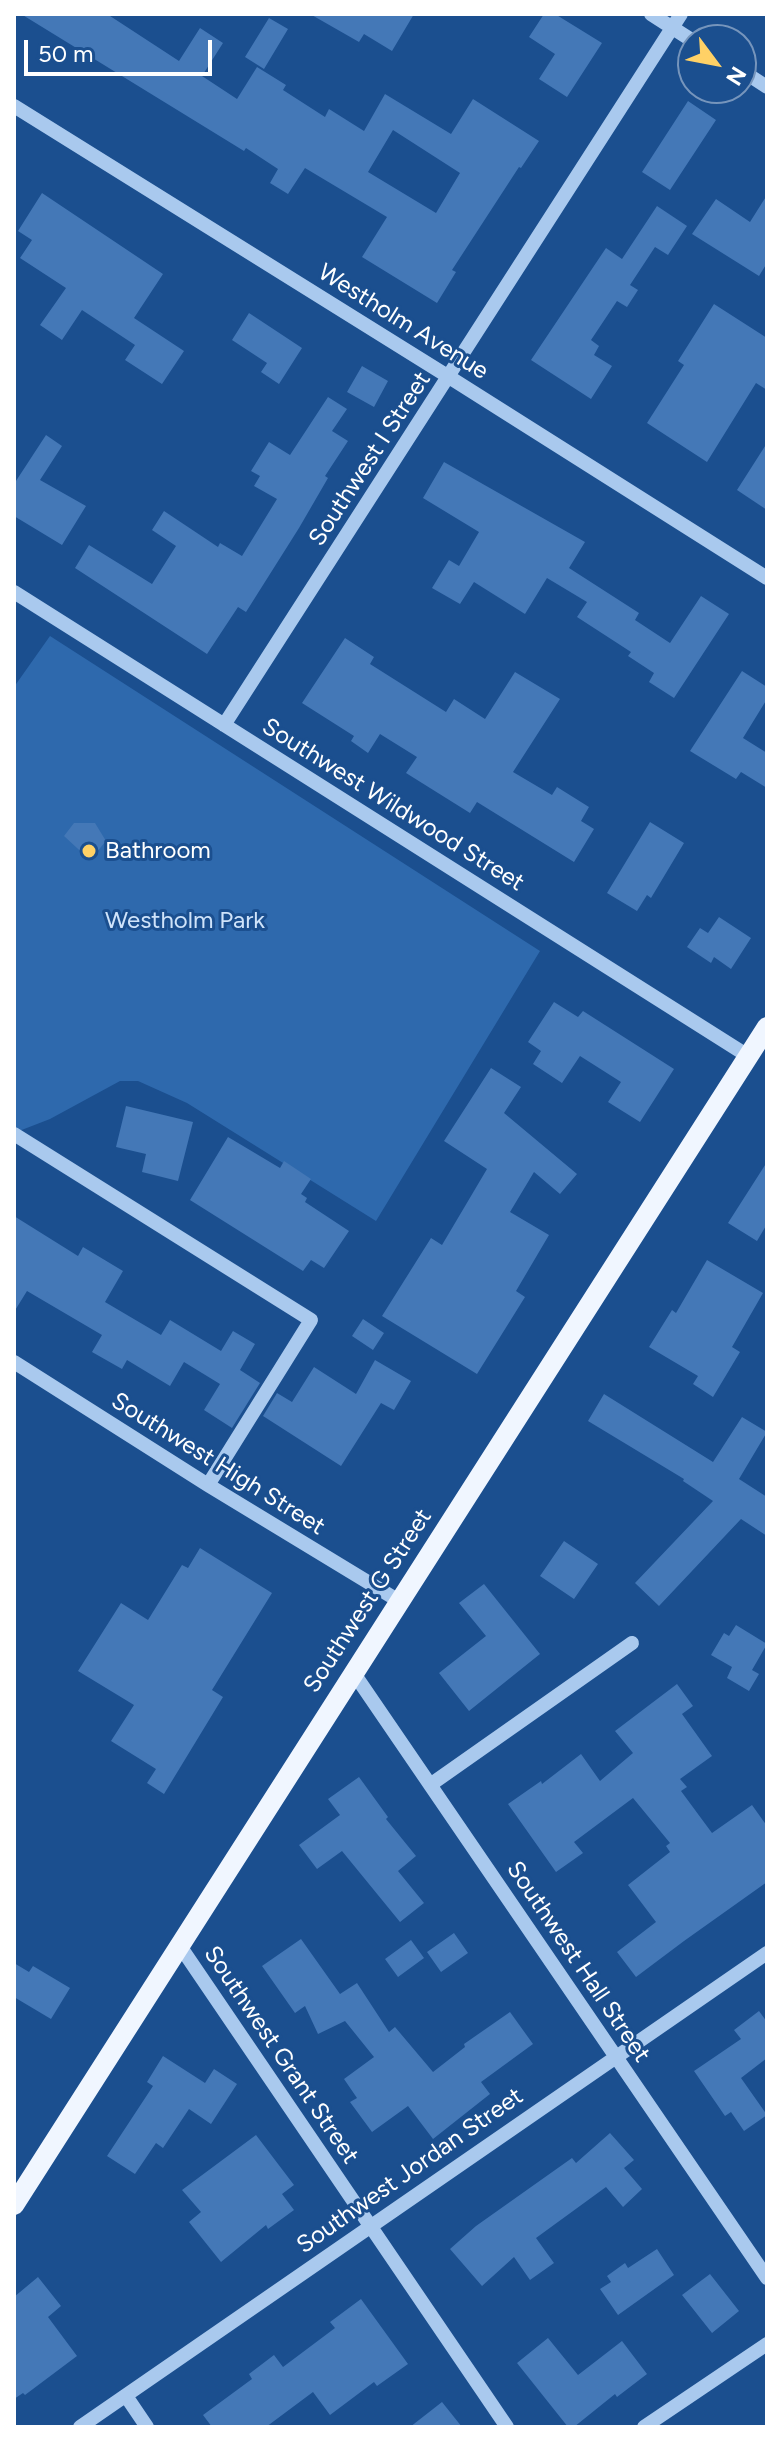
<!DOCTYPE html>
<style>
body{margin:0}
#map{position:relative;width:781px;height:2441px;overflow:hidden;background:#1b4f8f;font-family:Figtree,sans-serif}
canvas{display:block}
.frame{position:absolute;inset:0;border:16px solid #fff;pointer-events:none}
.north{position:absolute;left:677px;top:24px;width:80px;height:80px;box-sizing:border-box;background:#1b4f8f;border:2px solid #7695bc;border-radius:50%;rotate:122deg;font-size:22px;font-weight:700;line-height:32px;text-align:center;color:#fff}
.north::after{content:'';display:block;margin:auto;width:28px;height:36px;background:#ffd166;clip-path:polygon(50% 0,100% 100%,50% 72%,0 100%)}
.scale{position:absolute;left:24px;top:40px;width:188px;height:36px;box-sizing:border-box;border:4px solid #fff;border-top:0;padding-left:10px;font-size:24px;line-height:28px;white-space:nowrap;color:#fff;-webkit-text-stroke:6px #1b4f8f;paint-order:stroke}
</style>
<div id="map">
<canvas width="781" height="2441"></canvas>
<div class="frame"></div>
<div class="north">N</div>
<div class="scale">50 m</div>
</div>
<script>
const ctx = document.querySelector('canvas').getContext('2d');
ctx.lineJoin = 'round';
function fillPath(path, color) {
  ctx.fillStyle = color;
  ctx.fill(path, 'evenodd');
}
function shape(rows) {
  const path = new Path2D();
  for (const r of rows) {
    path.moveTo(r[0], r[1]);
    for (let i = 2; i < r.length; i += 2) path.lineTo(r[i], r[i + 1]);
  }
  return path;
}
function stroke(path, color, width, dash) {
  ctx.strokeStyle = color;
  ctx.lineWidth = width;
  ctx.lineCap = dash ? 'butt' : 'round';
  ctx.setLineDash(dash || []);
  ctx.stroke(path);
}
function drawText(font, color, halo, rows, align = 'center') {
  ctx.font = font + ' Figtree,sans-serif';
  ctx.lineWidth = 6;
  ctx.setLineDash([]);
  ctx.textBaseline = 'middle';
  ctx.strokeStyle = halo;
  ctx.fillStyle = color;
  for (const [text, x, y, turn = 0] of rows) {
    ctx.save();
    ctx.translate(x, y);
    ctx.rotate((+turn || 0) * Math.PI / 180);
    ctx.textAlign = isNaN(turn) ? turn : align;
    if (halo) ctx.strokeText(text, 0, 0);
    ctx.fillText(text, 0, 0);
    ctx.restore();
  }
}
fillPath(shape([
 [50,636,540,951,376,1221,187,1103,138,1081,120,1081,50,1119,19,1131,14,1129,14,687]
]), '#2e69ad');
fillPath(shape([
 [21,14,107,14,179,61,200,28,223,43,202,76,237,99,257,67,286,85,283,90,325,117,329,109,364,131,385,94,451,134,473,99,539,141,521,168,519,167,452,270,456,272,437,303,362,257,387,217,305,168,288,194,270,183,278,169,246,148,244,151],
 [393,130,460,173,436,213,368,172],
 [310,14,414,14,392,51,364,34,359,42],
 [544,14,555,14,602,43,567,97,539,79,555,54,529,37],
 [269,18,288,29,264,69,245,57],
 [688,101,716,120,670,190,642,172],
 [42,193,163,274,134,318,184,351,162,384,125,360,135,345,82,310,62,340,40,325,66,288,20,258,32,240,18,231],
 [767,195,767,263,759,276,692,234,716,199,750,222],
 [657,206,687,226,668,255,655,247,630,285,638,290,627,307,617,301,591,340,599,346,594,355,612,366,591,399,531,360,606,248,622,259],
 [714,304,767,338,767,390,756,383,707,462,647,423,684,365,678,361],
 [249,313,302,348,279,384,261,372,267,363,232,340],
 [362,366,388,381,374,407,347,392],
 [328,397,347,409,332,431,348,441,325,476,328,478,299,528,246,612,238,607,207,654,75,568,89,545,152,584,176,546,152,530,164,511,218,547,220,543,242,556,277,499,254,486,260,476,251,471,269,442,290,455],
 [46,435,62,446,40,480,86,506,62,545,14,516,14,484],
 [767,443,767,510,737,490],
 [444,462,585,542,569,568,639,613,635,620,670,643,701,596,729,614,674,698,649,682,654,673,628,656,631,652,577,617,587,602,547,578,525,614,474,582,460,604,432,588,449,560,459,566,479,532,423,498],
 [345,638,374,657,370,664,446,712,454,699,485,719,515,672,560,699,513,772,552,795,557,787,589,807,581,821,594,829,574,862,477,802,470,813,406,773,417,757,380,734,368,753,351,741,354,736,302,703],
 [742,671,767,687,767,699,743,738,767,753,767,788,741,772,736,779,690,751],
 [650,822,684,843,651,898,647,895,637,911,607,893],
 [74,823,95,823,106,841,90,860,64,836],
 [719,917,751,938,731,969,714,957,711,963,687,947,700,928,708,933],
 [554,1002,578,1017,583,1011,674,1069,640,1122,608,1102,621,1082,580,1056,562,1083,533,1064,541,1051,528,1042],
 [491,1068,521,1087,504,1113,577,1174,560,1194,534,1172,510,1212,549,1235,516,1291,525,1297,477,1374,382,1316,431,1238,442,1245,487,1169,444,1141],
 [126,1106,193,1122,178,1181,142,1172,146,1154,116,1147],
 [228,1137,280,1168,284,1161,311,1179,301,1194,307,1198,305,1202,349,1231,324,1268,311,1260,303,1271,190,1200],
 [767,1162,767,1224,757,1241,728,1223],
 [14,1216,78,1256,83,1247,123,1271,105,1302,161,1335,170,1320,221,1351,233,1331,255,1344,240,1370,260,1383,232,1428,204,1410,220,1384,184,1362,170,1386,127,1360,122,1369,92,1352,102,1335,27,1291,14,1312],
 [707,1260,763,1293,732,1347,740,1352,713,1397,693,1384,698,1376,649,1347,672,1310,676,1313],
 [363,1319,384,1333,373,1350,352,1336],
 [375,1360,411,1381,394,1410,381,1403,341,1466,263,1416,277,1393,292,1402,314,1367,356,1394],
 [604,1394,713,1462,742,1417,767,1432,739,1479,767,1497,767,1536,741,1519,659,1606,635,1583,713,1501,683,1481,684,1479,588,1421],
 [564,1541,598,1564,574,1599,540,1576],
 [200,1548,272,1593,212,1690,223,1697,164,1794,147,1783,156,1769,111,1741,134,1705,78,1671,121,1603,148,1620,182,1565,188,1568],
 [484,1584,540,1654,469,1711,439,1673,486,1636,459,1603],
 [736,1625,767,1644,752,1670,759,1674,749,1691,727,1678,732,1667,711,1655,724,1633,729,1636],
 [677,1684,693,1706,682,1714,712,1756,680,1779,687,1787,681,1791,712,1833,752,1805,767,1826,767,1882,684,1941,636,1977,617,1952,656,1922,628,1885,670,1852,666,1846,670,1843,633,1798,574,1842,583,1853,556,1872,508,1804,541,1781,542,1784,581,1754,600,1781,633,1753,615,1731],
 [359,1777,388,1817,386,1819,416,1856,398,1871,424,1903,400,1922,342,1851,317,1869,299,1845,340,1815,328,1799],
 [454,1933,468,1953,441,1972,427,1952],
 [301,1939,340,1994,357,1983,389,2032,395,2027,433,2072,465,2047,464,2044,510,2012,533,2044,481,2082,490,2094,433,2139,408,2106,372,2132,350,2102,357,2098,344,2079,374,2057,345,2021,318,2034,305,2006,295,2013,262,1966],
 [411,1940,424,1958,398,1977,385,1959],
 [14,1963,29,1972,33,1966,70,1988,51,2019,14,1997],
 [759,2011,767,2022,767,2058,741,2078,767,2115,744,2131,731,2112,725,2116,694,2071,741,2039,734,2030],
 [163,2056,205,2083,214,2069,237,2084,211,2124,189,2109,163,2148,156,2143,135,2174,107,2156,153,2086,147,2082],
 [610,2133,634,2160,624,2168,642,2189,623,2207,606,2187,536,2238,554,2263,530,2280,514,2257,482,2286,450,2249,476,2226,572,2158,576,2163],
 [256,2135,294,2185,282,2194,294,2210,268,2229,266,2225,221,2262,189,2222,201,2212,182,2190],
 [657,2249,674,2275,618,2315,600,2289,611,2282,607,2276,625,2263,628,2268],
 [710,2274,739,2311,712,2333,682,2295],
 [38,2277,61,2306,48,2317,77,2356,25,2395,23,2393,14,2399,14,2297],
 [361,2299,408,2364,377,2386,374,2382,330,2415,313,2392,266,2427,212,2427,203,2415,252,2379,249,2374,274,2355,283,2367,335,2328,330,2322],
 [548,2338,578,2375,622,2341,647,2374,617,2397,615,2394,574,2427,568,2427,517,2363],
 [442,2402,462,2427,410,2427]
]), '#4478b7');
stroke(shape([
 [651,14,693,41],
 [741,70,767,87],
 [14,106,449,377,767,578],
 [14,592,748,1056],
 [224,725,681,14],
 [14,1134,311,1320,208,1485],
 [14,1362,208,1485,399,1601],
 [353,1672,767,2278],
 [430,1785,632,1643],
 [180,1946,507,2427],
 [126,2396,147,2427],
 [80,2427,767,1953],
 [644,2427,767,2344]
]), '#a9c9ee', 14);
stroke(shape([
 [14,2205,767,1027]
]), '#f0f6ff', 20);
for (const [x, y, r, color] of [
 [89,851,8,"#ffd166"]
]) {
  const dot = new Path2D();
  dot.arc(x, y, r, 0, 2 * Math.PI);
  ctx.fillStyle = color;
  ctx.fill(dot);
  stroke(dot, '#1b4f8f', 3);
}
drawText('24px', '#fff', '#1b4f8f', [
 ["Westholm Avenue",403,322,32],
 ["Southwest I Street",370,459,-57],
 ["Southwest Wildwood Street",393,805,32],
 ["Southwest High Street",218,1464,32],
 ["Southwest G Street",368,1601,-57],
 ["Southwest Hall Street",578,1962,56],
 ["Southwest Grant Street",281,2055,56],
 ["Southwest Jordan Street",410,2171,-35]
]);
drawText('24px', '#fff', '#1b4f8f', [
 ["Bathroom",105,851]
], 'left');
drawText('24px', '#cfe3fa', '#1b4f8f', [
 ["Westholm Park",185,921]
]);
</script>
